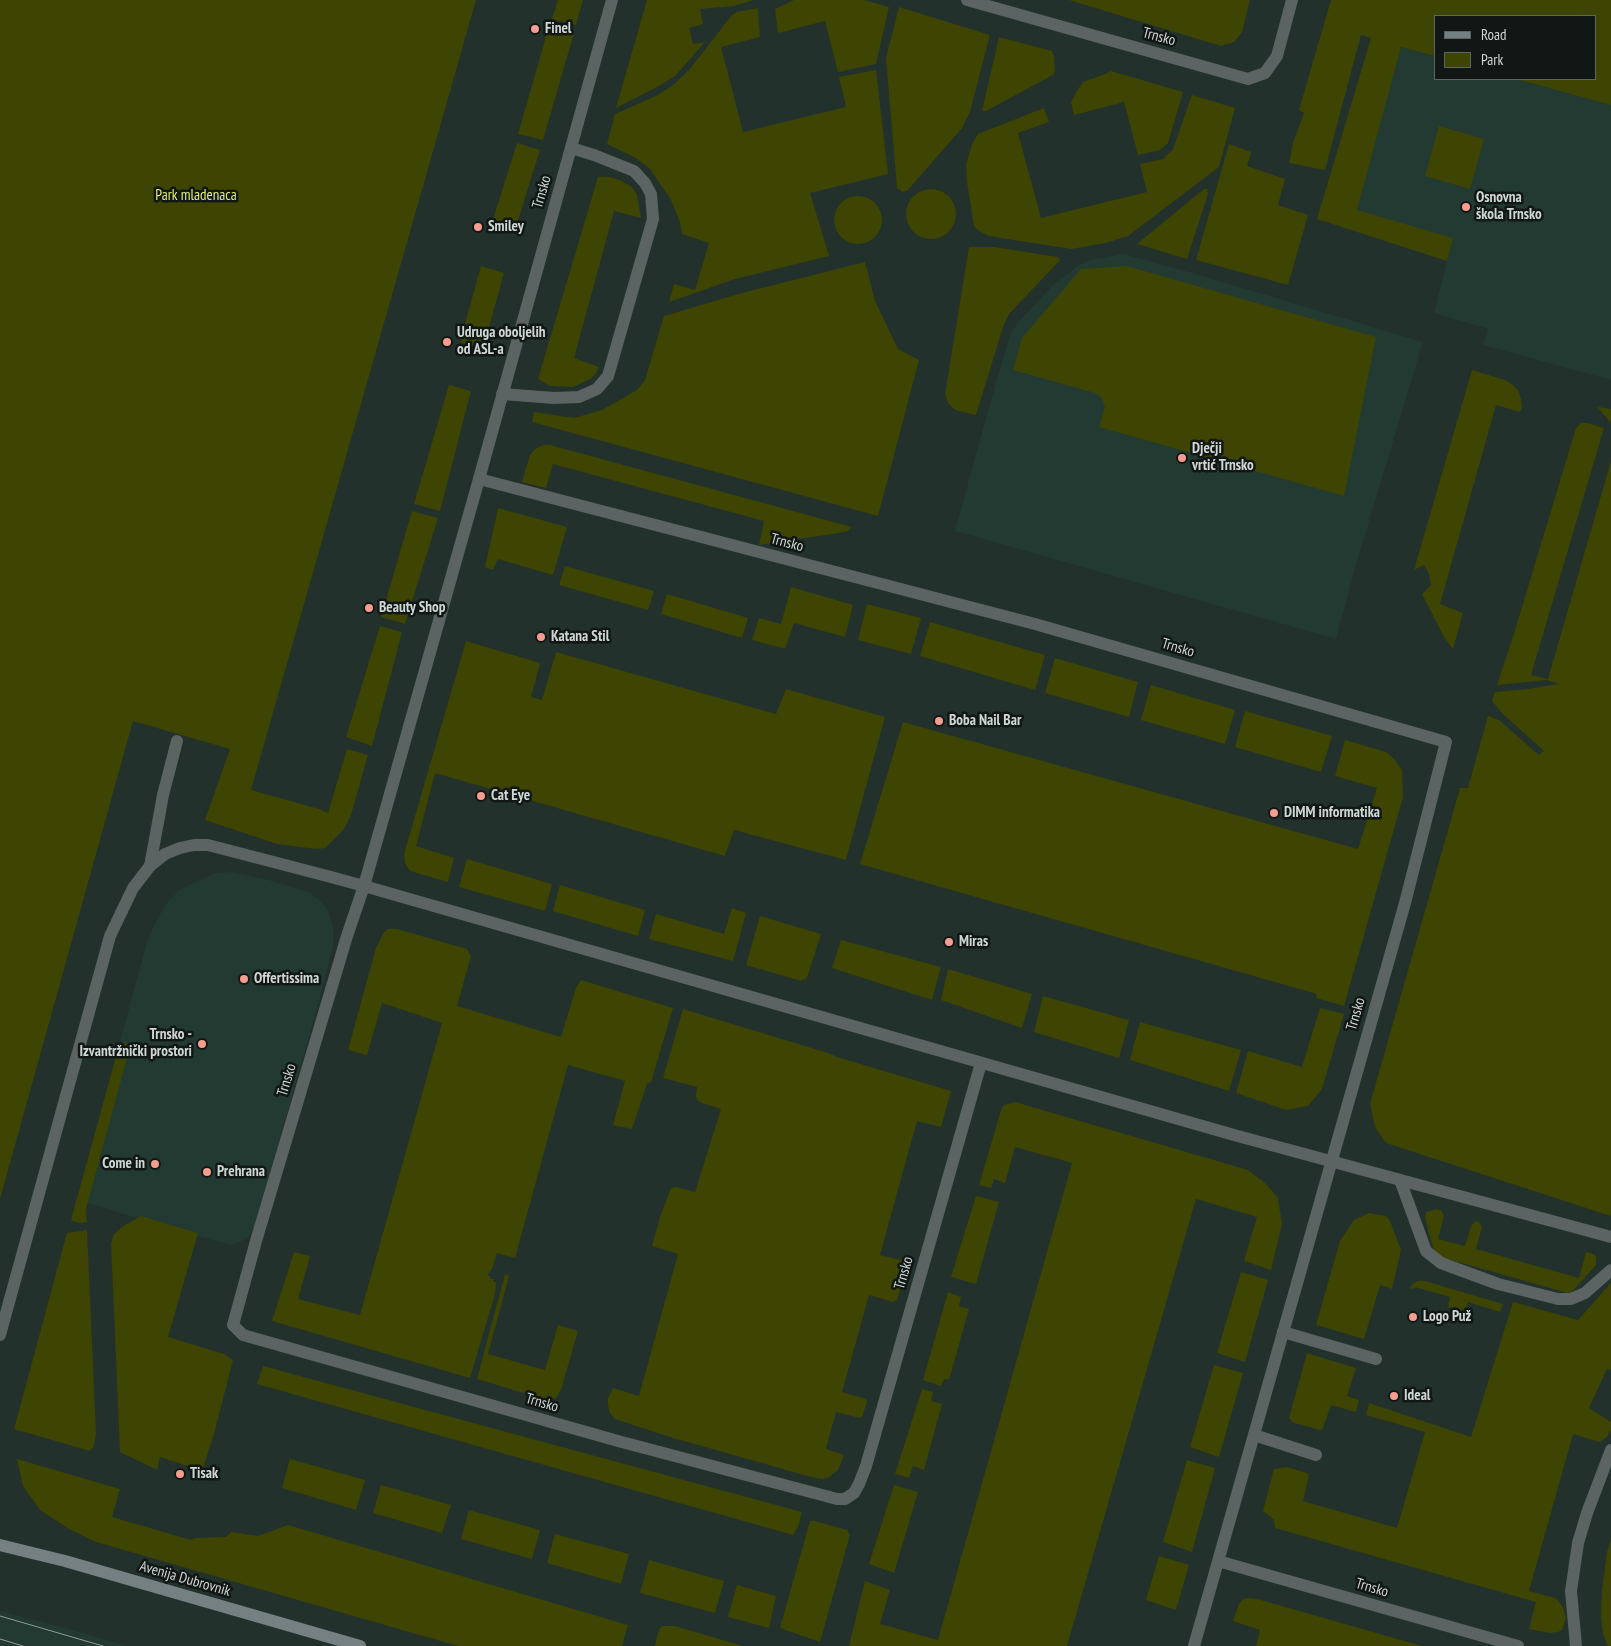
<!DOCTYPE html>
<meta charset="utf-8">
<style>
body{margin:0}
#map{position:relative;width:1611px;height:1646px;overflow:hidden;background:#22312c;font-family:"PT Sans Narrow",sans-serif}
canvas{display:block}
.legend{position:absolute;left:1434px;top:15px;width:162px;height:65px;box-sizing:border-box;background:#111715;border:1px solid #5d6461;margin:0;padding:6px 9px;list-style:none;font-size:15px;color:#ced7d4}
.legend li{display:flex;align-items:center;gap:10px;height:25px}
.legend b{width:25px;border:1px solid #5d6461}
</style>
<div id="map">
<canvas width="1611" height="1646"></canvas>
<ul class="legend">
<li><b style="height:6px;background:#748081"></b>Road</li>
<li><b style="height:14px;background:#3e4402"></b>Park</li>
</ul>
</div>
<script>
const ctx = document.querySelector('canvas').getContext('2d');
ctx.lineJoin = 'round';
function fillPath(path, color) {
  ctx.fillStyle = color;
  ctx.fill(path, 'evenodd');
}
function shape(rows) {
  const path = new Path2D();
  for (const r of rows) {
    if (r.length === 3) {
      path.moveTo(r[0] + r[2], r[1]);
      path.arc(r[0], r[1], r[2], 0, 2 * Math.PI);
      continue;
    }
    path.moveTo(r[0], r[1]);
    for (let i = 2; i < r.length; i += 2) path.lineTo(r[i], r[i + 1]);
  }
  return path;
}
function stroke(path, color, width, dash) {
  ctx.strokeStyle = color;
  ctx.lineWidth = width;
  ctx.lineCap = dash ? 'butt' : 'round';
  ctx.setLineDash(dash || []);
  ctx.stroke(path);
}
function drawText(font, color, halo, rows, align = 'center') {
  ctx.font = font + ' "PT Sans Narrow",sans-serif';
  ctx.lineWidth = 5;
  ctx.setLineDash([]);
  ctx.textBaseline = 'middle';
  ctx.strokeStyle = halo;
  ctx.fillStyle = color;
  for (const [text, x, y, turn = 0] of rows) {
    ctx.save();
    ctx.translate(x, y);
    ctx.rotate((+turn || 0) * Math.PI / 180);
    ctx.textAlign = isNaN(turn) ? turn : align;
    if (halo) ctx.strokeText(text, 0, 0);
    ctx.fillText(text, 0, 0);
    ctx.restore();
  }
}
fillPath(shape([
 [1402,47,1435,56,1435,79,1516,79,1611,105,1611,380,1483,345,1488,329,1434,313,1447,261,1317,219,1331,173],
 [1123,254,1193,273,1423,342,1355,568,1336,639,955,531,989,407,1011,332,1020,320,1054,284,1079,265,1090,260],
 [232,872,265,879,309,892,321,901,328,911,333,927,333,947,317,1008,257,1220,250,1235,242,1241,232,1245,197,1236,77,1200,147,942,155,923,167,903,178,891,191,884,216,873],
 [0,1611,80,1632,126,1646,0,1646]
]), '#223a32');
fillPath(shape([
 [0,0,476,0,251,790,319,809,328,813,347,749,368,755,351,815,344,829,325,848,317,849,277,844,205,820,230,749,133,721,0,1199],
 [558,0,583,0,576,25,552,19],
 [647,0,754,0,734,6,700,9,703,24,689,28,693,44,705,42,691,58,675,76,659,86,616,108],
 [794,0,864,0,889,7,876,64,838,72,825,21,778,33,775,9],
 [1069,0,1250,0,1242,32,1234,42,1221,46],
 [1331,0,1611,0,1611,105,1516,79,1595,79,1595,16,1435,16,1435,56,1401,47,1357,210,1453,238,1447,261,1317,219,1371,38,1361,35,1325,170,1289,163,1293,143,1304,113,1299,110],
 [899,7,990,35,970,112,962,128,908,190,902,192,897,188,886,58],
 [758,8,760,37,721,47,743,132,846,107,839,77,876,70,888,174,810,193,829,256,735,279,669,302,674,284,695,290,709,243,682,234,680,222,671,200,650,169,636,158,607,144,615,114,656,96,673,85,689,70,732,15,737,12],
 [549,26,574,33,543,140,518,134],
 [999,37,1052,51,1054,56,1055,72,1053,75,986,111,982,111],
 [1111,71,1183,92,1168,143,1160,150,1138,155,1124,102,1074,115,1071,103,1076,92,1083,82,1105,74],
 [1192,95,1235,108,1219,167,1128,236,1106,243,1071,249,989,236,979,231,974,226,967,182,966,165,972,144,978,134,1044,108,1049,122,1018,133,1041,218,1147,192,1140,164,1163,159,1173,149],
 [1439,126,1484,139,1470,189,1425,176],
 [517,143,540,150,514,233,491,226],
 [1229,144,1251,152,1247,166,1285,179,1278,205,1308,215,1288,285,1196,260],
 [598,177,610,177,622,181,632,187,637,195,641,218,614,211,574,358,599,367,596,373,592,378,573,387,550,386,538,379],
 [931,214,25],
 [1204,189,1207,189,1208,194,1187,259,1137,244],
 [858,220,24],
 [969,247,994,247,1058,257,1060,260,1009,314,1003,327,976,415,955,410,948,403,945,394],
 [865,262,875,301,898,349,919,360,878,516,532,422,534,412,574,418,602,410,637,390,645,380,664,316,742,293],
 [481,266,504,273,483,349,460,342],
 [1127,266,1376,337,1344,496,1099,427,1105,407,1101,397,1095,393,1013,370,1022,338,1081,269],
 [1472,370,1505,380,1513,385,1518,390,1521,399,1522,408,1520,412,1496,405,1440,604,1463,613,1453,649,1444,637,1422,594,1431,585,1429,574,1424,565,1414,570],
 [449,385,471,391,440,511,414,504],
 [1598,407,1611,409,1611,423,1599,409],
 [1581,423,1587,423,1604,428,1531,675,1548,679,1611,461,1611,1216,1386,1143,1375,1127,1370,1104,1460,788,1468,788,1488,716,1499,720,1539,755,1544,751,1503,714,1492,701,1495,692,1528,689,1559,684,1547,680,1497,685,1512,640,1576,428],
 [544,445,550,445,852,527,848,531,839,533,759,545,764,521,553,464,546,488,522,482,530,455,535,449],
 [498,508,567,527,553,575,498,559,493,570,485,567],
 [412,511,438,518,405,624,381,617],
 [565,566,654,591,648,610,559,585],
 [791,587,853,605,845,637,794,623,785,649,752,640,759,618,781,624],
 [667,594,748,618,742,638,661,614],
 [867,604,921,618,911,654,858,640],
 [930,622,1045,655,1035,690,920,656],
 [380,626,402,632,372,746,346,737],
 [466,641,540,663,531,697,542,700,556,652,776,714,786,689,885,717,846,860,734,830,725,856,435,773,416,846,454,858,448,882,410,871,405,863,404,854],
 [1055,658,1138,682,1129,717,1045,693],
 [1151,685,1235,710,1225,744,1141,720],
 [1245,711,1332,736,1321,772,1235,747],
 [903,722,1358,849,1377,788,1335,776,1345,740,1386,752,1394,759,1402,770,1403,797,1344,1006,1316,998,1317,994,860,864],
 [467,859,552,884,545,911,459,887],
 [560,885,645,910,638,936,553,911],
 [732,908,746,913,733,961,649,939,656,914,724,934],
 [760,916,821,934,807,978,801,981,746,965],
 [388,929,397,929,467,949,471,956,457,1006,561,1037,576,988,581,980,673,1008,651,1082,647,1084,632,1129,613,1125,625,1081,568,1065,515,1258,497,1253,492,1269,488,1274,488,1276,490,1276,490,1279,494,1279,493,1282,496,1282,495,1294,470,1378,272,1321,294,1252,310,1256,298,1299,360,1315,442,1023,382,1003,367,1055,348,1050,376,948,384,932],
 [841,940,941,967,932,1000,832,968],
 [948,969,1032,994,1022,1028,941,1000],
 [1043,996,1129,1020,1119,1058,1034,1032],
 [1320,1008,1344,1014,1322,1089,1308,1106,1286,1110,1236,1093,1248,1051,1302,1067],
 [683,1009,828,1053,837,1057,951,1091,941,1127,917,1121,880,1255,904,1261,905,1271,902,1282,897,1300,893,1302,869,1295,842,1392,866,1399,867,1402,862,1417,860,1418,836,1412,826,1449,844,1455,838,1470,829,1477,823,1479,811,1477,670,1437,615,1419,610,1413,608,1405,608,1398,613,1388,639,1396,678,1254,652,1246,660,1217,671,1188,676,1187,695,1192,721,1109,702,1103,697,1100,696,1096,697,1087,663,1078],
 [1140,1022,1241,1050,1229,1091,1130,1060],
 [120,1042,128,1044,127,1058,86,1209,87,1222,79,1223,71,1220],
 [1015,1102,1248,1170,1265,1183,1278,1198,1282,1224,1271,1270,1244,1261,1257,1217,1196,1199,1067,1646,849,1646,865,1581,890,1590,880,1624,938,1640,1072,1163,1015,1147,1005,1183,994,1179,991,1188,979,1185,1002,1107,1007,1104],
 [976,1196,999,1202,976,1284,951,1277],
 [1437,1209,1442,1211,1444,1216,1438,1239,1465,1246,1472,1224,1476,1221,1479,1222,1482,1227,1476,1249,1579,1278,1586,1252,1592,1253,1596,1256,1596,1265,1571,1293,1564,1292,1441,1257,1434,1251,1425,1218,1426,1212],
 [1369,1213,1386,1216,1390,1221,1401,1250,1392,1289,1380,1285,1364,1339,1316,1325,1340,1241,1354,1220],
 [141,1216,198,1233,168,1337,224,1354,233,1360,214,1434,202,1471,160,1457,157,1470,120,1452,111,1243,114,1234,122,1227],
 [87,1230,96,1434,94,1446,90,1451,14,1429,67,1233],
 [1241,1272,1268,1280,1245,1362,1217,1353],
 [505,1274,509,1276,488,1354,545,1370,558,1325,578,1331,561,1390,556,1398,547,1400,477,1379],
 [1418,1281,1425,1281,1503,1304,1500,1312,1468,1302,1465,1311,1448,1307,1450,1297,1415,1287,1414,1289,1409,1288,1414,1283],
 [1611,1283,1611,1370,1607,1369,1589,1408,1611,1422,1611,1430,1607,1437,1600,1442,1573,1434,1529,1591,1555,1598,1559,1602,1563,1607,1566,1618,1562,1630,1558,1632,1549,1633,1529,1629,1536,1602,1275,1528,1274,1520,1263,1511,1274,1469,1287,1467,1307,1473,1309,1475,1303,1501,1397,1528,1425,1432,1366,1415,1369,1403,1471,1437,1513,1302,1578,1320],
 [948,1292,961,1297,959,1306,969,1309,949,1380,944,1379,941,1386,923,1380],
 [1307,1353,1356,1368,1347,1396,1359,1400,1356,1412,1331,1405,1323,1428,1321,1430,1294,1423,1289,1418],
 [1214,1365,1243,1373,1219,1457,1190,1447],
 [263,1366,802,1512,798,1527,793,1535,257,1384],
 [922,1389,933,1392,931,1401,942,1404,924,1470,913,1466,909,1478,895,1474],
 [17,1459,120,1489,112,1517,191,1540,195,1538,226,1537,231,1532,258,1536,288,1525,628,1625,622,1646,458,1646,96,1542,69,1529,40,1510,23,1486],
 [290,1459,365,1480,356,1510,282,1488],
 [1187,1460,1215,1468,1192,1552,1163,1542],
 [381,1485,451,1505,442,1533,373,1513],
 [894,1485,918,1492,894,1573,869,1564],
 [469,1510,540,1530,532,1559,461,1539],
 [810,1521,815,1521,847,1530,850,1535,820,1642,780,1628],
 [555,1534,629,1554,621,1584,547,1563],
 [1611,1540,1611,1646,1608,1646,1603,1634,1601,1617,1602,1590,1607,1552],
 [1159,1556,1189,1565,1176,1610,1146,1600],
 [649,1560,724,1581,715,1613,640,1593],
 [737,1585,776,1596,769,1628,728,1617],
 [1251,1598,1261,1600,1422,1646,1256,1646,1260,1630,1233,1621,1239,1604,1243,1599],
 [663,1626,675,1626,743,1646,655,1646,658,1633,660,1628]
]), '#3e4402');
stroke(shape([
 [502,394,554,398,579,397,597,389,608,376,653,219,651,194,645,183,634,171,594,155,571,148],
 [150,866,163,795,177,741],
 [1400,1180,1426,1251,1441,1263,1498,1284,1558,1299,1571,1299,1585,1293,1611,1270],
 [1283,1332,1376,1359],
 [1254,1435,1316,1455]
]), '#5b6363', 12);
stroke(shape([
 [967,0,1248,79,1265,73,1277,56,1292,0],
 [479,479,1035,624,1446,742,1405,903,1194,1646],
 [981,1063,866,1466,859,1484,854,1493,845,1499,837,1499,618,1441,243,1335,233,1325,256,1241,347,936,364,886,1234,1135,1611,1237],
 [1218,1561,1518,1646],
 [1576,1646,1571,1591,1578,1543,1587,1513,1611,1450]
]), '#5b6363', 12);
stroke(shape([
 [0,1335,110,936,133,888,150,866,165,854,180,848,194,845,208,845,331,877,364,886,479,479,612,0]
]), '#5b6363', 12);
stroke(shape([
 [0,1545,65,1561,360,1646]
]), '#748081', 12);
stroke(shape([
 [0,1616,103,1646],
 [0,1639,23,1646]
]), '#919c99', 1);
for (const [x, y, r, color] of [
 [535,29,5,"#f59d8e"],
 [1466,207,5,"#f59d8e"],
 [478,227,5,"#f59d8e"],
 [447,342,5,"#f59d8e"],
 [1182,458,5,"#f59d8e"],
 [369,608,5,"#f59d8e"],
 [541,637,5,"#f59d8e"],
 [939,721,5,"#f59d8e"],
 [481,796,5,"#f59d8e"],
 [1274,813,5,"#f59d8e"],
 [949,942,5,"#f59d8e"],
 [244,979,5,"#f59d8e"],
 [202,1044,5,"#f59d8e"],
 [155,1164,5,"#f59d8e"],
 [207,1172,5,"#f59d8e"],
 [1413,1317,5,"#f59d8e"],
 [1394,1396,5,"#f59d8e"],
 [180,1474,5,"#f59d8e"]
]) {
  const dot = new Path2D();
  dot.arc(x, y, r, 0, 2 * Math.PI);
  ctx.fillStyle = color;
  ctx.fill(dot);
  stroke(dot, '#111715', 2);
}
drawText('bold 15px', '#ced7d4', '#111715', [
 ["Finel",545,29],
 ["Osnovna",1476,198],
 ["škola Trnsko",1476,215],
 ["Smiley",488,227],
 ["Udruga oboljelih",457,333],
 ["od ASL-a",457,350],
 ["Dječji",1192,449],
 ["vrtić Trnsko",1192,466],
 ["Beauty Shop",379,608],
 ["Katana Stil",551,637],
 ["Boba Nail Bar",949,721],
 ["Cat Eye",491,796],
 ["DIMM informatika",1284,813],
 ["Miras",959,942],
 ["Offertissima",254,979],
 ["Trnsko -",192,1035,"right"],
 ["Izvantržnički prostori",192,1052,"right"],
 ["Come in",145,1164,"right"],
 ["Prehrana",217,1172],
 ["Logo Puž",1423,1317],
 ["Ideal",1404,1396],
 ["Tisak",190,1474]
], 'left');
drawText('15px', '#ced7d4', '#111715', [
 ["Trnsko",1159,37,15],
 ["Trnsko",542,192,-74],
 ["Trnsko",787,543,15],
 ["Trnsko",1178,648,16],
 ["Trnsko",1356,1014,-74],
 ["Trnsko",287,1080,-73],
 ["Trnsko",904,1273,-74],
 ["Trnsko",542,1403,16],
 ["Avenija Dubrovnik",185,1579,16],
 ["Trnsko",1372,1588,16]
]);
drawText('15px', '#e0ee6c', '#111715', [
 ["Park mladenaca",196,196]
]);
</script>
